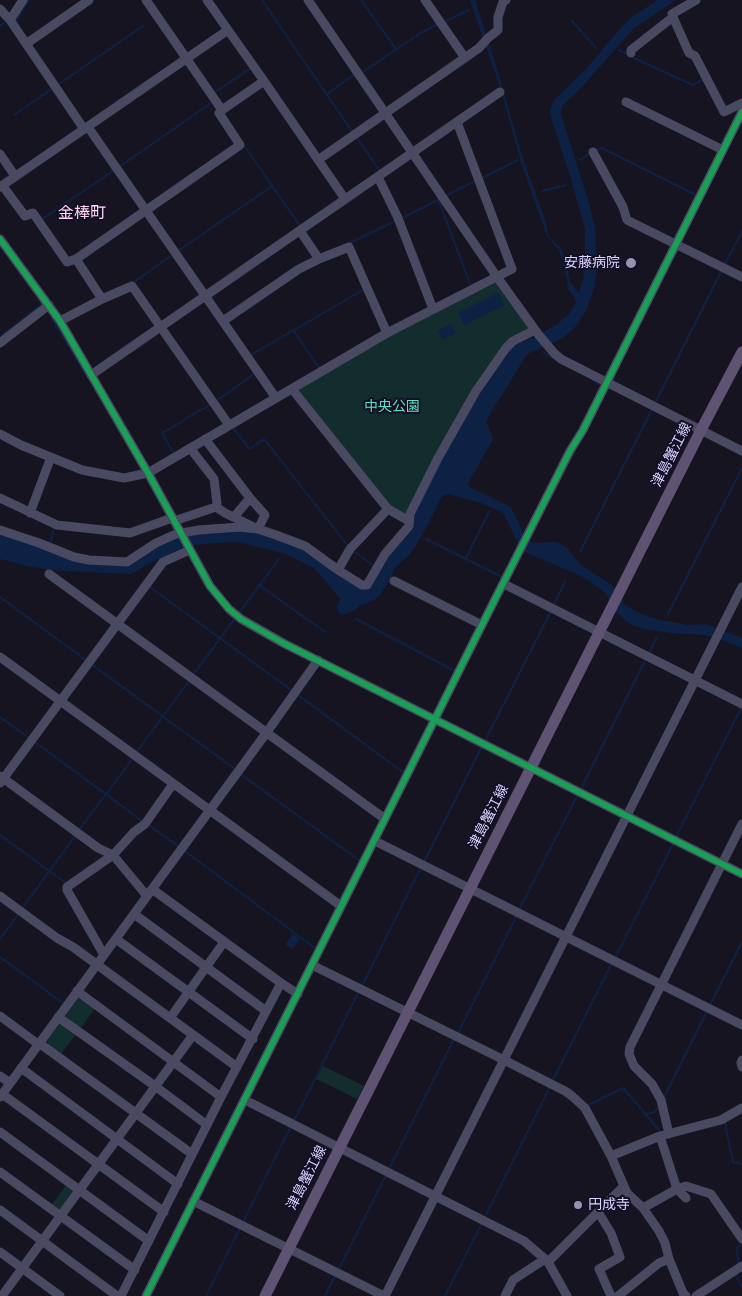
<!DOCTYPE html>
<meta charset="utf-8">
<style>
body{margin:0}
canvas{display:block;background:#161421}
</style>
<canvas width="742" height="1296"></canvas>
<script>
const ctx = document.querySelector('canvas').getContext('2d');
ctx.lineJoin = 'round';
function fillPath(path, color) {
  ctx.fillStyle = color;
  ctx.fill(path, 'evenodd');
}
function shape(rows) {
  const path = new Path2D();
  for (const r of rows) {
    path.moveTo(r[0], r[1]);
    for (let i = 2; i < r.length; i += 2) path.lineTo(r[i], r[i + 1]);
  }
  return path;
}
function stroke(path, color, width, dash) {
  ctx.strokeStyle = color;
  ctx.lineWidth = width;
  ctx.lineCap = dash ? 'butt' : 'round';
  ctx.setLineDash(dash || []);
  ctx.stroke(path);
}
function drawText(font, color, halo, rows, align = 'center') {
  ctx.font = font + ' "Archivo Narrow","Noto Sans JP",sans-serif';
  ctx.lineWidth = 4;
  ctx.setLineDash([]);
  ctx.textBaseline = 'middle';
  ctx.strokeStyle = halo;
  ctx.fillStyle = color;
  for (const [text, x, y, turn = 0] of rows) {
    ctx.save();
    ctx.translate(x, y);
    ctx.rotate((+turn || 0) * Math.PI / 180);
    ctx.textAlign = isNaN(turn) ? turn : align;
    if (halo) ctx.strokeText(text, 0, 0);
    ctx.fillText(text, 0, 0);
    ctx.restore();
  }
}
fillPath(shape([
 [495,282,530,328,504,346,408,515,390,508,296,391,398,330],
 [82,997,96,1007,80,1029,67,1020,66,1015,78,998],
 [60,1023,77,1033,61,1054,48,1044,47,1041],
 [323,1066,364,1086,357,1099,316,1079],
 [67,1184,74,1191,60,1209,56,1209,51,1206]
]), '#132c2d');
fillPath(shape([
 [470,0,475,0,497,69,523,159,545,220,549,237,562,250,568,270,570,282,579,293,583,280,585,253,585,229,571,179,551,117,550,109,554,100,585,70,624,24,636,14,658,0,676,0,633,29,582,87,562,106,561,110,561,115,588,200,595,228,597,269,594,288,586,311,576,326,564,337,557,341,527,354,486,421,493,439,468,484,469,487,505,504,511,508,514,513,524,535,526,538,531,542,536,543,556,542,566,547,581,565,612,585,624,604,635,611,651,618,688,625,706,624,742,638,742,648,725,641,705,635,672,633,644,629,635,626,627,622,617,613,606,594,602,590,581,576,525,552,519,546,504,514,500,511,481,503,448,494,443,496,440,500,432,517,416,545,410,554,395,568,390,580,380,595,374,600,361,605,355,610,342,615,336,609,340,599,338,596,317,571,312,567,283,553,247,544,233,542,191,545,158,559,131,574,61,571,32,567,0,559,0,534,42,547,128,565,149,551,178,536,234,530,249,531,285,541,313,555,362,589,368,589,384,562,414,523,414,517,434,474,461,424,484,386,509,351,516,344,535,337,556,325,569,314,576,302,573,295,568,290,567,279,559,250,547,236,520,159,501,90],
 [498,293,505,305,464,325,458,313],
 [451,324,456,333,443,340,438,331],
 [293,934,300,939,292,949,285,944]
]), '#0d2144');
stroke(shape([
 [262,0,353,133],
 [361,0,396,49],
 [16,21,29,0],
 [572,21,596,48],
 [444,22,469,10],
 [0,26,6,21,7,22],
 [619,50,627,54],
 [634,58,693,85,704,79],
 [363,72,419,34,438,24],
 [59,84,143,26],
 [214,93,251,68],
 [327,94,355,74],
 [14,115,53,88],
 [357,138,380,171],
 [243,144,300,226],
 [595,151,602,148,694,194],
 [580,160,591,153],
 [119,167,214,101],
 [482,178,518,160],
 [542,191,566,185],
 [447,195,477,180],
 [438,199,471,286],
 [402,218,438,200],
 [41,220,113,171],
 [350,243,395,221],
 [178,251,272,186],
 [725,264,742,231],
 [133,283,172,255],
 [52,319,90,381],
 [294,331,319,368],
 [0,337,41,305,41,302],
 [543,352,556,360],
 [251,355,363,290],
 [593,380,599,384],
 [656,401,722,270],
 [215,402,254,374],
 [232,427,250,449,264,439,348,546],
 [173,452,162,433,211,404],
 [426,539,502,577],
 [50,545,54,528],
 [352,550,374,566],
 [580,552,651,411],
 [466,558,489,512],
 [259,585,325,632],
 [150,587,291,690],
 [0,597,87,661],
 [554,604,565,582],
 [239,613,279,559],
 [668,614,742,468],
 [356,619,455,671],
 [649,653,657,637],
 [91,664,235,769],
 [193,675,235,618],
 [298,695,404,773],
 [0,717,29,738],
 [485,741,551,611],
 [35,742,142,821],
 [136,753,189,681],
 [242,775,360,861],
 [582,787,646,659],
 [147,824,178,846],
 [78,831,134,757],
 [0,835,66,883],
 [677,835,742,706],
 [185,851,316,949],
 [424,862,482,746],
 [23,907,76,835],
 [519,910,577,796],
 [0,939,18,915],
 [0,957,63,1003],
 [615,958,673,844],
 [362,986,421,867],
 [710,1005,742,942],
 [458,1033,517,915],
 [553,1080,612,963],
 [664,1097,707,1011],
 [588,1105,623,1088,661,1132],
 [645,1115,654,1112,659,1107],
 [294,1121,359,991],
 [723,1123,725,1123,733,1162,742,1164],
 [389,1169,454,1039],
 [485,1217,550,1087],
 [243,1222,291,1126],
 [738,1264,737,1248,742,1244],
 [339,1269,386,1175],
 [736,1274,735,1275,742,1286],
 [206,1296,240,1228],
 [325,1296,335,1276],
 [445,1296,482,1223]
]), '#0d2144', 2);
stroke(shape([
 [146,0,222,110,264,81,228,30],
 [308,0,497,277,538,334,554,353,561,359,742,451],
 [425,0,465,58],
 [696,0,672,14,673,17,689,53,695,56,724,112,742,103],
 [0,9,10,20,84,129],
 [10,20,23,0],
 [26,44,89,0],
 [631,53,631,50,673,17],
 [264,81,345,199],
 [626,102,723,150],
 [88,127,276,398],
 [593,152,623,207,627,220,742,277],
 [0,154,15,176],
 [318,160,479,48,488,38,498,30,498,17,503,2,506,0],
 [378,177,398,218,433,309],
 [2,185,25,216,33,213,67,262,76,259,102,299,60,321],
 [0,187,228,30,207,0],
 [300,231,319,259,349,247,387,333],
 [0,239,60,321,148,473,210,586,229,609,241,619,283,643,742,874],
 [76,259,240,145,219,113,222,110],
 [102,299,132,286,229,425],
 [223,321,299,269,319,259],
 [0,343,49,305],
 [91,375,500,92],
 [292,389,388,509,409,521],
 [0,434,21,445,82,470,124,478,148,473,387,333,512,269,457,122],
 [190,448,214,479,217,503,216,507,225,513,258,529,265,515,250,498,205,439],
 [0,498,57,525,130,533,172,518],
 [30,513,51,457],
 [234,517,250,498],
 [174,521,216,507],
 [0,530,39,543,74,557,89,560,127,562,156,543,176,534,199,530,239,527,258,529,276,535,305,546,338,570,350,549,388,509],
 [338,570,362,585,367,585,385,554,409,526,410,514,438,458,476,391,506,348,513,341,535,330],
 [49,574,385,819],
 [394,581,482,625],
 [504,584,742,704],
 [0,657,341,906],
 [0,776,98,848,113,855,147,896],
 [0,783,163,562,190,550],
 [375,841,742,1025],
 [0,896,57,938,73,947,237,1067],
 [134,914,266,1011],
 [116,939,253,1039],
 [104,955,67,890,67,887,113,855,134,832,145,824,173,784],
 [312,965,504,1060,565,1091,572,1096,585,1108,611,1156,627,1193,643,1208,659,1231,665,1243,669,1259,683,1293,686,1296],
 [281,983,298,994],
 [77,991,221,1097],
 [0,1016,38,1044],
 [58,1017,155,1086,207,1125],
 [170,1018,224,942],
 [39,1043,192,1154],
 [742,1060,741,1063,742,1067],
 [21,1068,178,1184],
 [0,1076,10,1083],
 [2,1094,164,1212],
 [0,1097,267,732,318,660],
 [245,1100,524,1241,545,1259],
 [0,1132,149,1241],
 [669,1134,661,1100,652,1084,634,1066,629,1054,630,1047,742,824],
 [611,1156,660,1136],
 [0,1172,135,1270],
 [686,1198,677,1189,660,1136,721,1120,742,1108],
 [193,1201,384,1296],
 [643,1208,677,1189,686,1186,711,1194,742,1239],
 [0,1210,117,1296],
 [598,1212,611,1233,620,1257,599,1269,611,1296],
 [0,1252,60,1296],
 [548,1262,624,1186],
 [2,1296,193,1035],
 [121,1296,221,1097,281,983,152,889],
 [146,1296,482,625,570,451,583,430,742,112],
 [385,1296,742,587],
 [505,1296,513,1280,545,1259,548,1262,567,1296],
 [618,1296,659,1263,669,1259],
 [696,1296,742,1266]
]), '#4a4962', 9);
stroke(shape([
 [265,1296,701,430,742,352]
]), '#5e5373', 11);
stroke(shape([
 [0,239,60,321,148,473,210,586,229,609,241,619,283,643,742,874],
 [146,1296,482,625,570,451,583,430,742,112]
]), '#1a9f57', 6);
for (const [x, y, r, color] of [
 [631,263,6,"#9591b1"],
 [578,1205,5,"#9591b1"]
]) {
  const dot = new Path2D();
  dot.arc(x, y, r, 0, 2 * Math.PI);
  ctx.fillStyle = color;
  ctx.fill(dot);
  stroke(dot, '#130f26', 2);
}
drawText('14px', '#d9d4ff', '#130f26', [
 ["安藤病院",620,263],
 ["円成寺",588,1205,"left"]
], 'right');
drawText('14px', '#5fe0c0', '#130f26', [
 ["中央公園",392,407]
]);
drawText('14px', '#d9d4ff', '#130f26', [
 ["津島蟹江線",672,455,-63],
 ["津島蟹江線",489,817,-63],
 ["津島蟹江線",307,1178,-63]
]);
drawText('16px', '#ffd6f0', '#130f26', [
 ["金棒町",82,214]
]);
</script>
